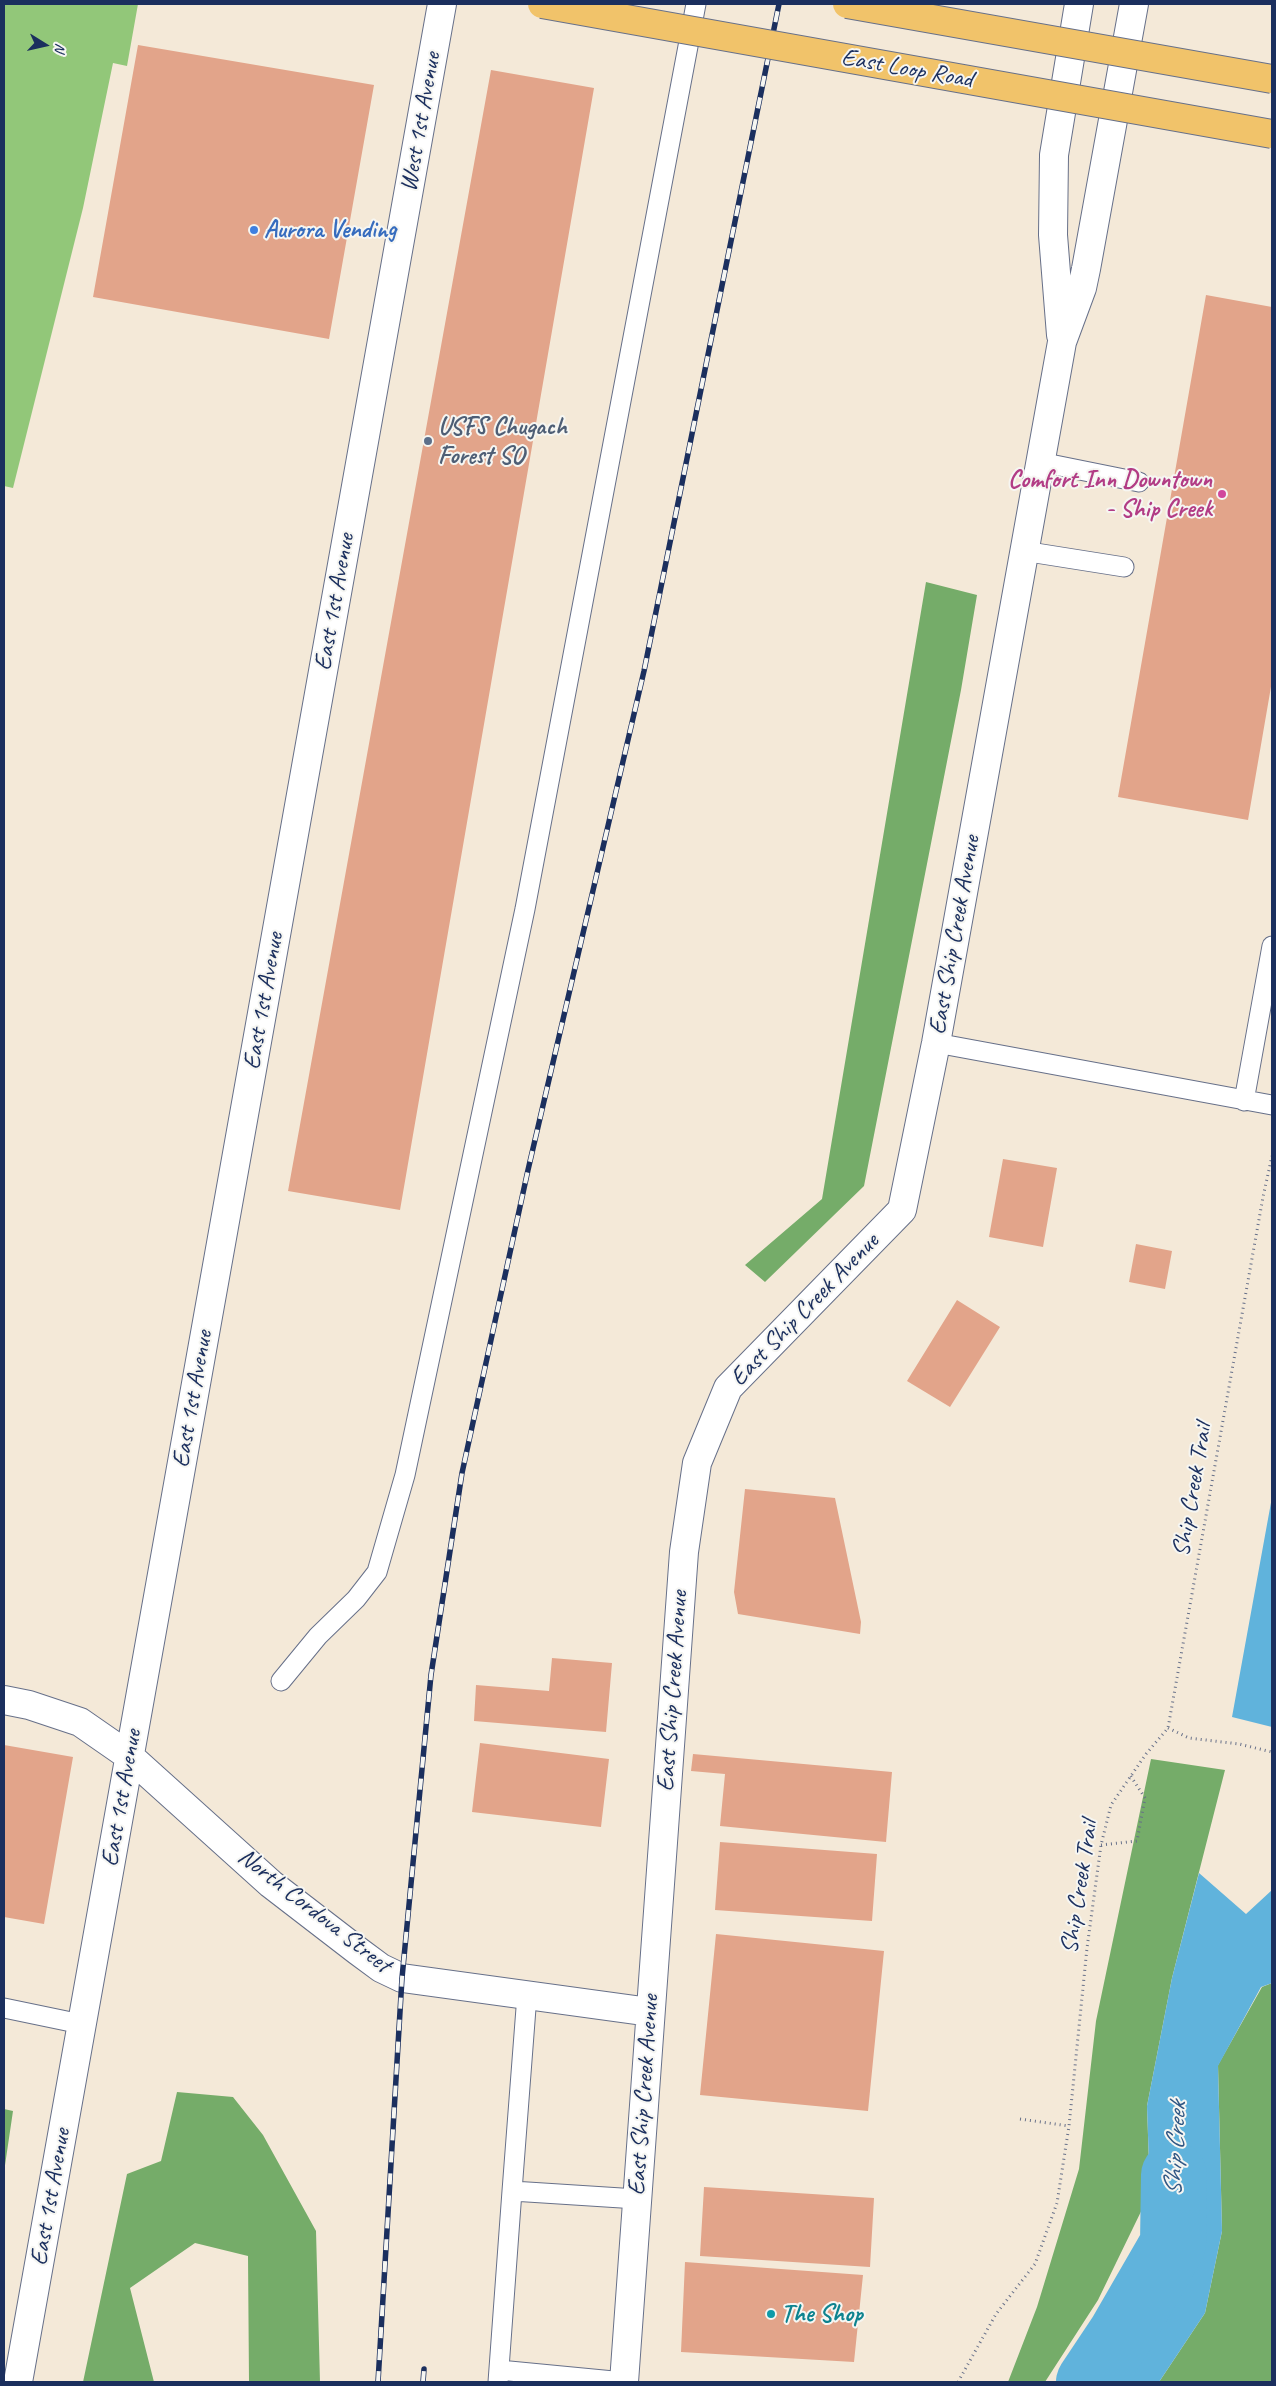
<!DOCTYPE html>
<style>
body{margin:0}
#map{position:relative;width:1276px;height:2386px;overflow:hidden;background:#f4e9d8;font-family:Caveat,sans-serif}
canvas{display:block}
.frame{position:absolute;inset:0;border:5px solid #1b2f5e;pointer-events:none}
.north{position:absolute;left:20px;top:20px;width:50px;height:50px;-webkit-text-stroke:4px #f6f6f2;paint-order:stroke;rotate:100deg;font-size:14px;font-weight:700;line-height:20px;text-align:center;color:#1b2f5e}
.north::after{content:'';display:block;margin:auto;width:18px;height:22px;background:#1b2f5e;clip-path:polygon(50% 0,100% 100%,50% 72%,0 100%)}
</style>
<div id="map">
<canvas width="1276" height="2386"></canvas>
<div class="frame"></div>
<div class="north">N</div>
</div>
<script>
const ctx = document.querySelector('canvas').getContext('2d');
ctx.lineJoin = 'round';
function fillPath(path, color) {
  ctx.fillStyle = color;
  ctx.fill(path, 'evenodd');
}
function shape(rows) {
  const path = new Path2D();
  for (const r of rows) {
    path.moveTo(r[0], r[1]);
    for (let i = 2; i < r.length; i += 2) path.lineTo(r[i], r[i + 1]);
  }
  return path;
}
function stroke(path, color, width, dash) {
  ctx.strokeStyle = color;
  ctx.lineWidth = width;
  ctx.lineCap = dash ? 'butt' : 'round';
  ctx.setLineDash(dash || []);
  ctx.stroke(path);
}
function drawText(font, color, halo, rows, align = 'center') {
  ctx.font = font + ' Caveat,sans-serif';
  ctx.lineWidth = 4;
  ctx.setLineDash([]);
  ctx.textBaseline = 'middle';
  ctx.strokeStyle = halo;
  ctx.fillStyle = color;
  for (const [text, x, y, turn = 0] of rows) {
    ctx.save();
    ctx.translate(x, y);
    ctx.rotate((+turn || 0) * Math.PI / 180);
    ctx.textAlign = isNaN(turn) ? turn : align;
    if (halo) ctx.strokeText(text, 0, 0);
    ctx.fillText(text, 0, 0);
    ctx.restore();
  }
}
fillPath(shape([
 [4,4,138,4,127,66,113,63,83,208,13,488,4,486]
]), '#92c779');
fillPath(shape([
 [926,582,977,595,961,690,864,1186,765,1282,745,1265,822,1199],
 [1151,1759,1225,1770,1172,1978,1147,2106,1150,2193,1098,2300,1045,2382,1008,2382,1037,2307,1079,2169,1096,2021],
 [1272,1983,1272,2382,1159,2382,1205,2313,1222,2231,1218,2065,1262,1987],
 [177,2092,233,2097,263,2135,316,2231,320,2382,249,2382,248,2256,195,2243,130,2288,154,2382,83,2382,127,2174,161,2161],
 [4,2109,13,2111,4,2172]
]), '#75ac69');
fillPath(shape([
 [1272,1497,1272,1727,1232,1717],
 [1199,1873,1246,1914,1272,1890,1272,1983,1261,1987,1218,2066,1222,2231,1205,2313,1159,2382,1069,2382,1165,2284,1150,2193,1147,2106,1172,1978]
]), '#60b3dc');
stroke(shape([
 [1089,2382,1121,2334,1173,2244,1174,2175]
]), '#60b3dc', 66);
fillPath(shape([
 [138,45,374,85,329,339,93,297],
 [491,70,594,88,400,1210,288,1191],
 [1206,295,1272,307,1272,681,1248,820,1118,797],
 [1003,1159,1057,1168,1043,1247,989,1237],
 [1136,1244,1172,1251,1165,1289,1129,1282],
 [957,1300,1000,1327,950,1407,907,1381],
 [745,1489,835,1498,861,1622,860,1634,738,1614,734,1592],
 [552,1658,612,1663,606,1732,474,1721,476,1685,549,1691],
 [480,1743,609,1759,601,1827,472,1812],
 [4,1745,73,1757,44,1924,4,1917],
 [693,1754,892,1772,886,1842,720,1826,725,1774,691,1771],
 [720,1842,877,1854,872,1921,715,1910],
 [716,1934,884,1951,868,2111,700,2095],
 [704,2187,874,2198,870,2267,700,2256],
 [685,2262,863,2275,854,2362,681,2352]
]), '#e2a48a');
const service = shape([
 [1040,462,1139,482],
 [1023,551,1124,567],
 [936,1043,1272,1105],
 [1244,1101,1272,946],
 [281,1681,318,1636,356,1599,377,1572,405,1475,525,909,696,4],
 [527,1995,512,2191,637,2199],
 [4,2008,81,2024],
 [499,2370,624,2382],
 [498,2382,512,2191]
]);
const minor = shape([
 [1061,335,1053,235,1054,155,1079,4],
 [4,1700,29,1705,80,1722,129,1756,271,1884,358,1951,381,1968,402,1978,650,2012],
 [18,2382,442,4],
 [624,2382,684,1552,697,1463,728,1388,902,1210,936,1043,1062,342,1082,288,1086,269,1134,4]
]);
stroke(service, '#677089', 21);
stroke(minor, '#677089', 30);
stroke(shape([
 [1168,1728,1189,1738,1239,1744,1272,1752],
 [1101,1845,1137,1841,1145,1798,1130,1775],
 [1020,2119,1069,2126],
 [958,2382,996,2314,1035,2264,1057,2203,1069,2126,1087,1948,1101,1845,1111,1805,1146,1754,1168,1728,1263,1197,1272,1156]
]), '#677089', 3, [1, 4]);
stroke(service, '#fff', 19);
stroke(minor, '#fff', 28);
const rail = shape([
 [378,2382,402,1978,431,1675,462,1473,528,1170,644,671,779,4],
 [423,2382,424,2369]
]);
stroke(rail, '#1b2f5e', 5.5);
stroke(rail, '#f6f6f2', 4, [11]);
const primaryBridge = shape([
 [542,4,1272,134],
 [847,4,1272,79]
]);
stroke(primaryBridge, '#677089', 30, []);
stroke(primaryBridge, '#f1c36a', 28);
for (const [x, y, r, color] of [
 [254,230,5,"#3f7fe0"],
 [428,441,5,"#5c6f8a"],
 [1222,494,5,"#d1479c"],
 [771,2314,5,"#0f9aa8"]
]) {
  const dot = new Path2D();
  dot.arc(x, y, r, 0, 2 * Math.PI);
  ctx.fillStyle = color;
  ctx.fill(dot);
  stroke(dot, '#f6f6f2', 2);
}
drawText('25px', '#1b2f5e', '#f6f6f2', [
 ["East Loop Road",907,69,10],
 ["West 1st Avenue",421,122,-80],
 ["East 1st Avenue",335,602,-80],
 ["East Ship Creek Avenue",955,935,-80],
 ["East 1st Avenue",264,1001,-80],
 ["East Ship Creek Avenue",805,1310,-46],
 ["East 1st Avenue",193,1399,-80],
 ["Ship Creek Trail",1193,1490,-80],
 ["East Ship Creek Avenue",673,1691,-86],
 ["East 1st Avenue",122,1798,-80],
 ["Ship Creek Trail",1080,1887,-81],
 ["North Cordova Street",314,1911,38],
 ["East Ship Creek Avenue",644,2095,-86],
 ["East 1st Avenue",51,2197,-80]
]);
drawText('bold 25px', '#366cbe', '#f6f6f2', [
 ["Aurora Vending",264,230]
], 'left');
drawText('bold 25px', '#4e5e75', '#f6f6f2', [
 ["USFS Chugach",438,427],
 ["Forest SO",438,456]
], 'left');
drawText('bold 25px', '#b23c85', '#f6f6f2', [
 ["Comfort Inn Downtown",1212,480],
 ["- Ship Creek",1212,509]
], 'right');
drawText('bold 25px', '#0d838f', '#f6f6f2', [
 ["The Shop",781,2314]
], 'left');
drawText('italic 26px', '#305784', '#f6f6f2', [
 ["Ship Creek",1176,2149,-87]
]);
</script>
